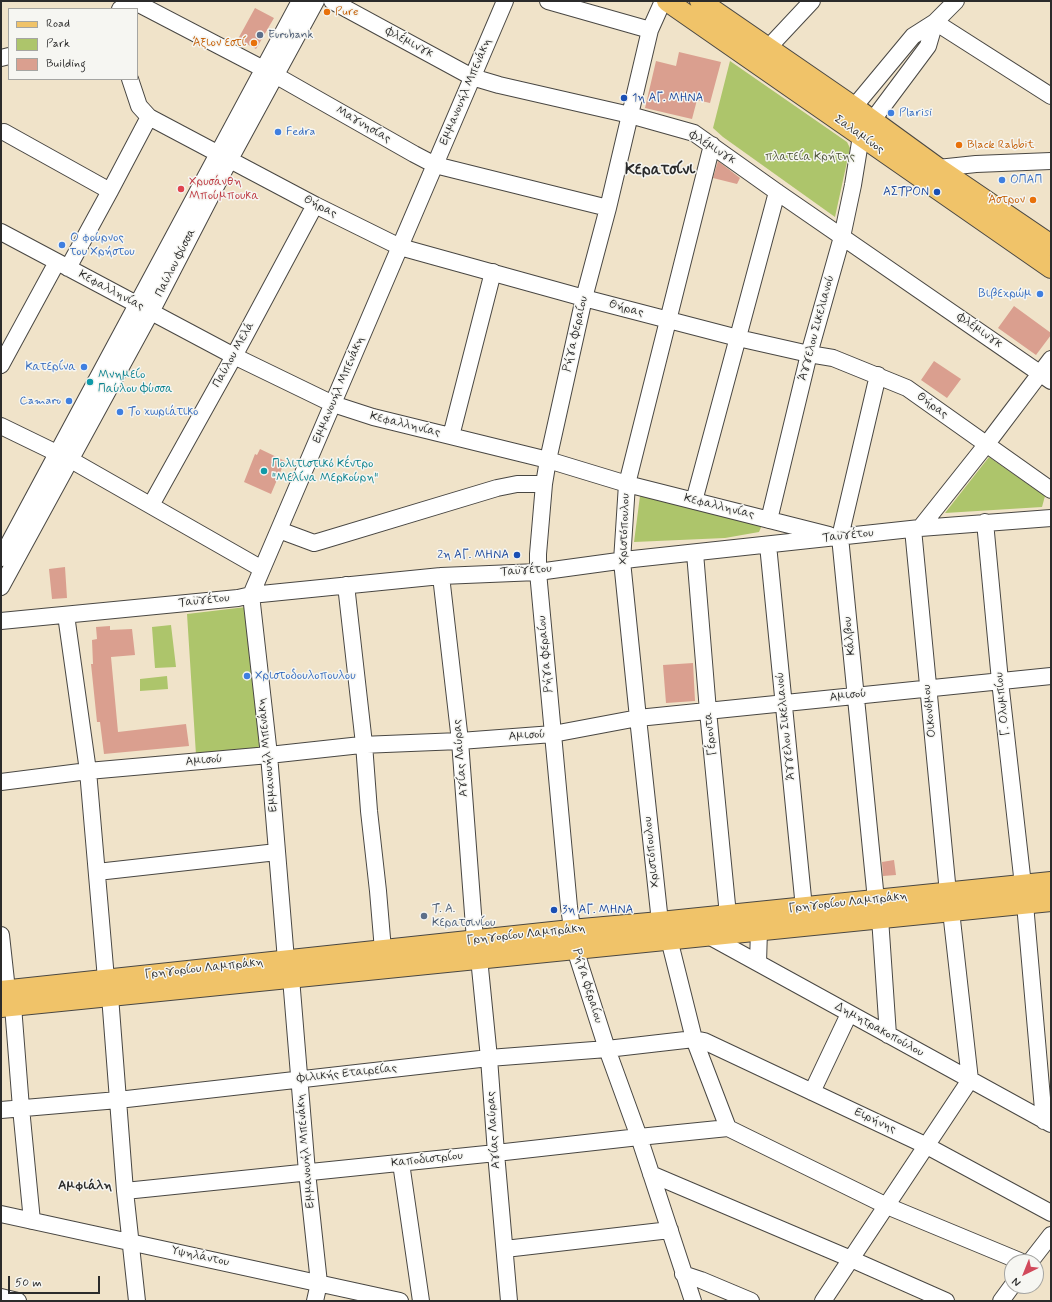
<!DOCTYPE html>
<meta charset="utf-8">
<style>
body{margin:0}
#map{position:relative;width:1052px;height:1302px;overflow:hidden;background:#f0e3c9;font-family:Mynerve,sans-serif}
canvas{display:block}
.frame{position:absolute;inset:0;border:2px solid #2b2b2b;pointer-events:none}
.legend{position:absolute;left:8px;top:8px;width:130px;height:72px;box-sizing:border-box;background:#f6f6f2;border:1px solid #a5a5a2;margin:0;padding:5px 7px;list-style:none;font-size:12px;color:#2b2b2b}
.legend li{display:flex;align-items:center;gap:8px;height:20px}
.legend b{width:20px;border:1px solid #a5a5a2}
.north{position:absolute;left:1004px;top:1254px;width:40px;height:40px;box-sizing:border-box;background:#f6f6f2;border:1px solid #a5a5a2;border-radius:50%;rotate:223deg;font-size:11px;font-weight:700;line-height:16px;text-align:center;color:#2b2b2b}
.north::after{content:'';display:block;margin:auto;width:14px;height:18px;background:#d1495b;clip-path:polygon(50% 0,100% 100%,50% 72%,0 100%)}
.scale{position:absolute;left:8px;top:1276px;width:92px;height:18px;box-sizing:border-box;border:2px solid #2b2b2b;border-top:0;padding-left:5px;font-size:12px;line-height:14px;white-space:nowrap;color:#2b2b2b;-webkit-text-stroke:3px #f6f6f2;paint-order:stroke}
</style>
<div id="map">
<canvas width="1052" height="1302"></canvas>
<div class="frame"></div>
<ul class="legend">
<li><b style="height:5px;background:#f0c369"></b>Road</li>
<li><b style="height:11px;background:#adc56b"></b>Park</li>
<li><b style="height:11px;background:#da9f8f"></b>Building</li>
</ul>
<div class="north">N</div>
<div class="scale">50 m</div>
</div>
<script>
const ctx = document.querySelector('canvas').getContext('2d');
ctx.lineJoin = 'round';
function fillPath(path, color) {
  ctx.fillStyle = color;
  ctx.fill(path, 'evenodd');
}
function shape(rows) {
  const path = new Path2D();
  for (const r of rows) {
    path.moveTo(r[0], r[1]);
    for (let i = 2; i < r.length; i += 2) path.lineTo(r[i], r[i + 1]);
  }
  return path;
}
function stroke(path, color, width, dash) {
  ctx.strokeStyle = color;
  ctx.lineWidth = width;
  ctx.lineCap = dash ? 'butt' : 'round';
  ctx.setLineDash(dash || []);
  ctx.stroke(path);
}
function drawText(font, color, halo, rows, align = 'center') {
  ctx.font = font + ' Mynerve,sans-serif';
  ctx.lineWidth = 3;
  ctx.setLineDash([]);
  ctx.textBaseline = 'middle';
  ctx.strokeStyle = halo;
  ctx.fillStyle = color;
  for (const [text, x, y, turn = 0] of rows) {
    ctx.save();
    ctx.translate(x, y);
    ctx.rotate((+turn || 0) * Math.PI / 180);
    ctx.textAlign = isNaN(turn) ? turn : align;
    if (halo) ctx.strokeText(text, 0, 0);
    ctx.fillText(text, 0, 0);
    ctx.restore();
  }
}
fillPath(shape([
 [730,61,847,142,850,148,835,217,723,137,713,128],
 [989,457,1045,496,1042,507,945,513],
 [640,496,762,525,759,532,725,538,634,542],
 [246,607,261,750,196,755,187,614],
 [171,625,176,667,155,668,152,627],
 [167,676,168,689,140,691,140,679]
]), '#adc56b');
fillPath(shape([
 [255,8,274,18,256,49,238,39],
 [679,52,721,62,710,103,697,100,692,119,645,108,656,61,676,66],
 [718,161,740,178,737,184,713,178],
 [1014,306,1051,333,1051,335,1036,355,998,328],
 [934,361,961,379,947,398,921,380],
 [260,449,285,461,271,494,244,482,255,454,257,455],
 [65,567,67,598,52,599,49,569],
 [110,626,110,630,132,629,135,655,111,657,118,732,186,724,189,746,104,754,100,722,97,722,91,664,93,664,92,640,97,639,96,627],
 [693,663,695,701,666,703,663,665],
 [894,860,896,875,883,876,882,862]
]), '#da9f8f');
const minor = shape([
 [133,1,275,75,414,154,435,165,608,208],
 [332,1,472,77,499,85,630,115,694,133,777,192,1051,381],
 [548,1,650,30],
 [663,1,650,30,608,208,584,298,548,460,544,484,538,554,538,572,569,907,575,949,607,1049,639,1137,693,1301],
 [120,9,135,1],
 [935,22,1051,96],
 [768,48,812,1],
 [1,58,9,56],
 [130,79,139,106,149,117,315,205,400,247,584,298,738,338,809,354,833,358,907,388,1051,490],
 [866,129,928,46,935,22],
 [4,132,110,191],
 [938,168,976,164,1051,161],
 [1,232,234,356,333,404,373,417,548,460,627,484,829,535],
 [68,268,110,191,149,117],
 [1,365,57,262],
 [1,426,71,460,262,569],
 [451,436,493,272],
 [694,501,777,192],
 [151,505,234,356,315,205],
 [769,520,809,354,842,237,853,185,861,136,854,107,913,36,935,22,956,1],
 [985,522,1000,681,1023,885],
 [920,528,986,445,1051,359],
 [913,529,948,893],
 [279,530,314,543,321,541,497,488,517,484,544,484],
 [768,545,804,908],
 [695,553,708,711,728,915],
 [1,558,300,1],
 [441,576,460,741,475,940],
 [346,585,364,744,369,811,378,891,383,950],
 [1,587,151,312,230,159,316,1],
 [66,615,88,771,106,979],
 [1,621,238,598,251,595,441,576,538,572,633,559,920,528,1051,518],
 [1,782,88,771,269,755,361,745,460,741,553,734,638,718,1051,676],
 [97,872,277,852],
 [876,900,840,537,878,375],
 [1025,904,1044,1121],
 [880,918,888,1035],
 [660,922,638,718,622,561,627,484,712,145],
 [1,935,7,990],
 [707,935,1051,1124],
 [669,939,694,1039,728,1128],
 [479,958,489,1058,496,1153,509,1301],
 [286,960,269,755,251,595,505,1],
 [758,963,759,930],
 [291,978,307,1172,319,1283,315,1301],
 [110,996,125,1191,137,1301],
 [13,1006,21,1108,32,1221],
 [812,1092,849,1014],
 [1,1110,118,1100,489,1058,607,1049,694,1039,704,1041,927,1146,1051,1213],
 [728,1128,887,1206,1022,1262],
 [401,1163,421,1301],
 [651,1174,851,1259,946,1301],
 [125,1191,496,1153,639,1137,728,1128],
 [1,1214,400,1301],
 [505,1249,670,1230],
 [1030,1262,1051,1235],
 [683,1274,701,1280,751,1301],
 [1,1297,18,1301],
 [823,1301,970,1080,951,911],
 [1001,1301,1012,1286]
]);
const major = shape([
 [667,1,1051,268],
 [700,1,854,107,938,168,1051,245],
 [1,991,571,930,660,922,1051,882],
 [1,1007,1051,901]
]);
stroke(minor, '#494743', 18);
stroke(major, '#494743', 22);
stroke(minor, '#fff', 16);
stroke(major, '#f0c369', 20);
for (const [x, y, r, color] of [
 [327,12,4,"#e8710a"],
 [260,35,4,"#5c6f8a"],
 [254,43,4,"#e8710a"],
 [624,98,4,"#1a4fb4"],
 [891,113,4,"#3f7fe0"],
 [278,132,4,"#3f7fe0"],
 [959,145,4,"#e8710a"],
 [1002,180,4,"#3f7fe0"],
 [181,189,4,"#e0444e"],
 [937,192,4,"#1a4fb4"],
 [1033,200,4,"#e8710a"],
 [62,245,4,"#3f7fe0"],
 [1040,294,4,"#3f7fe0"],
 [84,367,4,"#3f7fe0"],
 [90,382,4,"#0f9aa8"],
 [69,401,4,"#3f7fe0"],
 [120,412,4,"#3f7fe0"],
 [264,471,4,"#0f9aa8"],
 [517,555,4,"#1a4fb4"],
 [247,676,4,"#3f7fe0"],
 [554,910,4,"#1a4fb4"],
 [424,916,4,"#5c6f8a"]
]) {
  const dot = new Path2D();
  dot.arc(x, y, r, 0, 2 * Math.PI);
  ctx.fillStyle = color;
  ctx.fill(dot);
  stroke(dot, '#f6f6f2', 1.5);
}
drawText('12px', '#c56008', '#f6f6f2', [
 ["Pure",335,12],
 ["Άξιον εστί",246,43,"right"],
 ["Black Rabbit",967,145],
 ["Άστρον",1025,200,"right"]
], 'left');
drawText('12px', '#4e5e75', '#f6f6f2', [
 ["Eurobank",268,35],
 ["Τ. Α.",432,909],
 ["Κερατσινίου",432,923]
], 'left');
drawText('12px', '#2b2b2b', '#f6f6f2', [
 ["Φλέμινγκ",409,43,28],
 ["Εμμανουήλ Μπενάκη",466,92,-67],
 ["Μαγνησίας",363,125,30],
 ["Σαλαμίνος",859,135,35],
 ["Φλέμινγκ",712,148,32],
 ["Θήρας",320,207,27],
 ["Παύλου Φύσσα",176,263,-63],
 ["Κεφαλληνίας",111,291,28],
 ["Θήρας",626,309,15],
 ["Άγγελου Σικελιανού",817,328,-75],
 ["Φλέμινγκ",979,331,35],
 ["Ρήγα Φεραίου",576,334,-77],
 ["Παύλου Μελά",234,355,-61],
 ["Εμμανουήλ Μπενάκη",339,390,-67],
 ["Θήρας",932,406,36],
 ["Κεφαλληνίας",405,425,14],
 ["Κεφαλληνίας",719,507,14],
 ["Χριστόπουλου",625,529,-88],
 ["Ταϋγέτου",848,536,-6],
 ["Ταϋγέτου",526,571,-4],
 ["Ταϋγέτου",204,601,-6],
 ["Κάλβου",850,636,-96],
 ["Ρήγα Φεραίου",546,654,-95],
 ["Αμισού",848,696,-7],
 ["Γ. Ολυμπίου",1003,704,-96],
 ["Οικονόμου",930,711,-96],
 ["Άγγελου Σικελιανού",786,726,-96],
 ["Γέροντα",711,734,-96],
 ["Αμισού",527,736,-4],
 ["Εμμανουήλ Μπενάκη",268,755,-96],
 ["Αγίας Λαύρας",461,758,-95],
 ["Αμισού",204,761,-5],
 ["Χριστόπουλου",652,852,-96],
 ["Γρηγορίου Λαμπράκη",848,903,-6],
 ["Γρηγορίου Λαμπράκη",526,935,-6],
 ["Γρηγορίου Λαμπράκη",204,969,-6],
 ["Ρήγα Φεραίου",587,986,73],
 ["Δημητρακοπούλου",879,1030,29],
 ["Φιλικής Εταιρείας",347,1074,-6],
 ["Ειρήνης",875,1121,25],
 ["Αγίας Λαύρας",494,1130,-94],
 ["Εμμανουήλ Μπενάκη",306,1151,-95],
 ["Καποδιστρίου",427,1160,-6],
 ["Υψηλάντου",200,1257,12]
]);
drawText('12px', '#164399', '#f6f6f2', [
 ["1η ΑΓ. ΜΗΝΑ",632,98],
 ["ΑΣΤΡΟΝ",929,192,"right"],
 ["2η ΑΓ. ΜΗΝΑ",509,555,"right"],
 ["3η ΑΓ. ΜΗΝΑ",562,910]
], 'left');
drawText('12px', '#366cbe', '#f6f6f2', [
 ["Plarisi",899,113],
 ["Fedra",286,132],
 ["ΟΠΑΠ",1010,180],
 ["Ο φούρνος",70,238],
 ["του Χρήστου",70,252],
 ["Βιβεχρώμ",1032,294,"right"],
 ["Κατερίνα",76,367,"right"],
 ["Camaro",61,401,"right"],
 ["Το χωριάτικο",128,412],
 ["Χριστοδουλοπουλου",255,676]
], 'left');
drawText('12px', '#52593e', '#f6f6f2', [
 ["πλατεία Κρήτης",810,157]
]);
drawText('12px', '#be3a42', '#f6f6f2', [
 ["Χρυσάνθη",189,182],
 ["Μπούμπουκα",189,196]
], 'left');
drawText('12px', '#0d838f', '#f6f6f2', [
 ["Μνημείο",98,375],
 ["Παύλου Φύσσα",98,389],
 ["Πολιτιστικό Κέντρο",272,464],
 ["\"Μελίνα Μερκούρη\"",272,478]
], 'left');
drawText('bold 13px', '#2b2b2b', '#f6f6f2', [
 ["Αμφιάλη",85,1186]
]);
drawText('bold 16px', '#2b2b2b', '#f6f6f2', [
 ["Κερατσίνι",660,171]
]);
</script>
